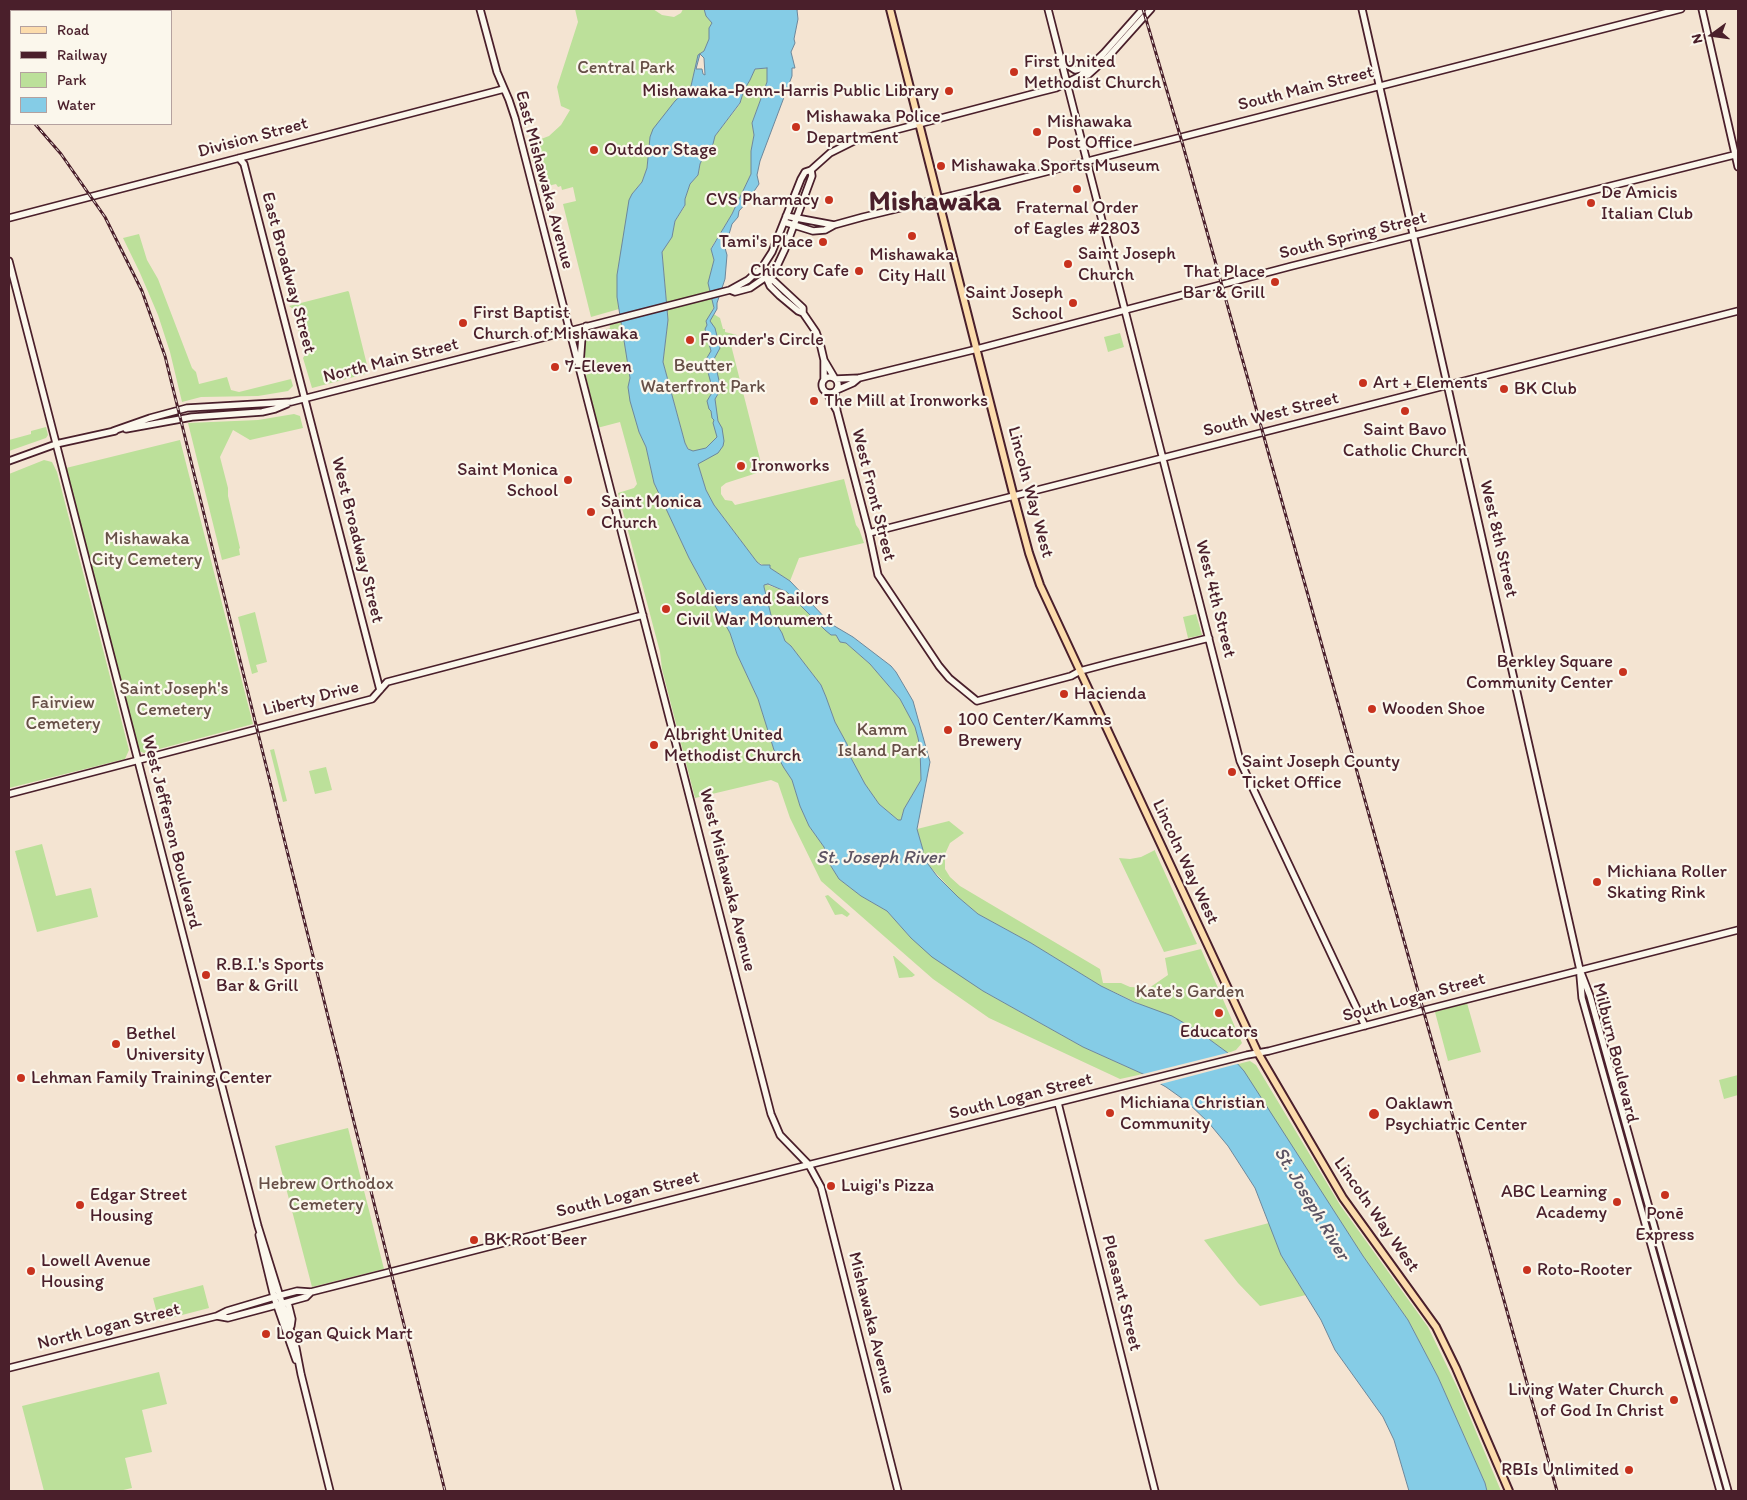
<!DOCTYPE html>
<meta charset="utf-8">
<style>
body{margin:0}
#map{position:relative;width:1747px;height:1500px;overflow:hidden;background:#f4e4d2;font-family:Itim,sans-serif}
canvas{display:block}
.frame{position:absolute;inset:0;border:10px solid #4a1f2b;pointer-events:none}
.legend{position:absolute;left:10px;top:10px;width:162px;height:115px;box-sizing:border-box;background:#fbf7ec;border:1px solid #b4a19f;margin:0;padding:6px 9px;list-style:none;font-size:15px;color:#4a1f2b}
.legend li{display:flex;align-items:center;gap:10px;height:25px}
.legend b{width:25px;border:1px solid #b4a19f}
.north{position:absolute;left:1687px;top:10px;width:50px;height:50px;-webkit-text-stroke:4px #fbf7ec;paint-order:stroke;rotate:256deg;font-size:14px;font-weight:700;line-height:20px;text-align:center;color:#4a1f2b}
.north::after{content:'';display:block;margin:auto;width:18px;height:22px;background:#4a1f2b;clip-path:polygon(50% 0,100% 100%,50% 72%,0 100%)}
</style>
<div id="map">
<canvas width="1747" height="1500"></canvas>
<div class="frame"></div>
<ul class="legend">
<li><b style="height:6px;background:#fcdcac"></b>Road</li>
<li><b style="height:6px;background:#4a1f2b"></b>Railway</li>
<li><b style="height:14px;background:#bce09a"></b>Park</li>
<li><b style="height:14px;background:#85cce6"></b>Water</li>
</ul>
<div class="north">N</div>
</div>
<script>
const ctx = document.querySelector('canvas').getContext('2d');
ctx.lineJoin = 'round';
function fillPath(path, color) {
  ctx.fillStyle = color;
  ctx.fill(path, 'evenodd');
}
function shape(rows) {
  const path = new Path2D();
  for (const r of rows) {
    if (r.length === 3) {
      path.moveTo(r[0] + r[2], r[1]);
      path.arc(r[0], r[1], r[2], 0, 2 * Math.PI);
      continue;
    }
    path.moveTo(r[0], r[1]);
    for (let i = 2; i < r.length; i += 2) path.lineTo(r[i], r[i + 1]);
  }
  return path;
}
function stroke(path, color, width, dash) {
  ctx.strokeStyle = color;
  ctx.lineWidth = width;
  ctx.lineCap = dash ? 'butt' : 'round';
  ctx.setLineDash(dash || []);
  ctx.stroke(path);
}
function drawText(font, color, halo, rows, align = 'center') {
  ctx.font = font + ' Itim,sans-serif';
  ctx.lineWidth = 4.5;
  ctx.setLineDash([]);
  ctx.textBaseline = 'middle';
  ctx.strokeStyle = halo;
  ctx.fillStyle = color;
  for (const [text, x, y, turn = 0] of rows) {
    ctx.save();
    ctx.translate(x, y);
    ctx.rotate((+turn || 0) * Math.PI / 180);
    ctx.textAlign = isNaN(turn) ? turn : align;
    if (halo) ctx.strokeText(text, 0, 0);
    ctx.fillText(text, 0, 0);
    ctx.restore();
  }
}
fillPath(shape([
 [575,9,653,9,662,15,674,17,681,13,683,9,704,9,706,16,712,23,709,28,709,39,704,51,698,55,691,86,675,101,650,137,647,168,642,182,632,194,625,229,617,275,617,297,619,309,591,317,563,204,576,201,573,187,562,190,561,186,558,187,556,184,540,188,528,144,549,136,561,125,570,110,561,106,557,87,578,22],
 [767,68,767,82,752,123,754,135,751,151,751,174,732,214,711,248,714,260,709,283,714,303,712,313,720,318,723,329,725,329,725,332,737,335,736,341,731,345,763,471,726,483,721,487,721,494,725,500,732,501,735,505,844,479,856,525,859,529,864,543,799,558,790,581,770,568,757,562,714,505,706,490,698,464,685,443,663,362,668,320,662,252,672,237,675,221,685,206,685,199,690,184,698,175,700,164,705,153,713,144,715,136,740,104,744,90,750,80,755,69],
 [139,234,147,260,158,279,192,368,196,372,199,384,227,377,231,390,239,392,291,379,293,386,288,391,258,396,201,397,182,402,170,352,158,315,140,273,123,238],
 [348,291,349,292,369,373,312,388,303,358,305,355,293,309,289,306],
 [621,318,630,378,628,388,639,432,646,447,654,483,689,558,730,633,737,654,758,699,774,750,784,768,792,780,800,806,809,826,824,847,829,863,839,879,861,896,887,911,911,938,983,991,1083,1047,1143,1074,1120,1079,989,1018,933,979,821,881,790,818,778,783,771,780,695,798,662,669,660,652,618,493,634,488,637,484,620,422,597,428,595,415,586,376,588,370,584,353,586,336,610,328,609,320],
 [1120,333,1124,347,1108,352,1104,337],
 [294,414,300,416,303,428,250,440,233,430,220,457,228,488,228,496,240,548,239,549,240,555,222,560,188,423,258,420],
 [46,427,48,435,46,438,9,451,9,440,31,434,31,431],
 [180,440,253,724,144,753,139,751,66,468],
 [44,460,52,462,57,472,129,750,125,759,9,788,9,474],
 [765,584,787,592,836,635,840,642,846,643,870,664,900,699,915,727,918,738,920,748,921,780,904,809,901,820,898,820,879,804,865,784,851,758,847,744,835,722,826,697,821,685,791,646,785,641,782,633,771,615,764,587],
 [255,612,267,662,256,665,258,672,252,674,238,617],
 [1196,614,1202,635,1188,638,1183,617],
 [274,749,287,801,283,802,270,750],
 [326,767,332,790,315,794,309,771],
 [949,821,964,833,950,843,945,854,945,869,950,877,960,886,1100,969,1103,983,1121,983,1130,987,1149,988,1168,975,1165,958,1201,949,1242,1043,1236,1050,1228,1053,1198,1031,1101,986,1031,943,978,914,958,897,922,858,923,850,917,829],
 [42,844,56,896,91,888,98,917,37,932,15,851],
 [1155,850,1155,851,1197,944,1164,952,1119,858,1130,859,1141,857],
 [828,895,850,914,847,917,842,914,835,915,825,896],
 [893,956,894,956,915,975,912,977,899,978],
 [1467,1003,1481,1052,1448,1061,1435,1012],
 [1250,1061,1256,1065,1340,1205,1428,1327,1458,1389,1501,1491,1487,1491,1485,1483,1438,1377,1408,1320,1363,1256,1238,1064],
 [1738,1075,1738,1095,1724,1099,1719,1080],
 [348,1128,384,1269,312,1287,275,1146],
 [1269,1223,1281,1255,1306,1295,1260,1306,1238,1283,1204,1240],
 [203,1285,209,1308,159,1321,153,1298],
 [159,1372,167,1404,142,1410,152,1452,125,1458,132,1488,119,1491,44,1491,22,1406]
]), '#bce09a');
const water = shape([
 [704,9,799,9,797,10,798,19,794,39,795,43,791,52,795,68,792,68,792,76,760,161,757,175,759,184,746,203,739,211,738,217,732,224,725,248,727,255,725,279,717,303,717,309,710,321,715,328,720,348,714,359,721,389,715,399,718,421,722,428,724,441,723,446,718,453,698,464,706,490,714,505,757,562,761,565,770,565,770,568,790,581,831,624,853,637,891,666,896,672,913,701,930,762,917,829,923,850,922,858,926,858,928,864,937,876,958,897,978,914,1031,943,1101,986,1134,1002,1172,1016,1198,1031,1228,1053,1244,1071,1363,1256,1408,1320,1438,1377,1485,1483,1487,1491,1409,1491,1394,1440,1383,1417,1335,1350,1321,1320,1281,1255,1255,1188,1228,1146,1208,1122,1187,1102,1166,1087,1143,1074,1083,1047,983,991,932,957,911,938,887,911,861,896,839,879,829,863,824,847,809,826,800,806,792,780,784,768,774,750,758,699,737,654,730,633,689,558,654,483,646,447,639,432,630,401,628,387,630,378,617,297,617,275,629,200,632,194,642,182,647,168,650,137,653,129,675,101,691,86,698,55,704,51,709,39,709,28,712,23,706,16,704,9],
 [700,54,704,58,705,75,703,74,702,69,696,69,700,54],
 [767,68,767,82,752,123,754,135,751,151,751,174,732,214,711,249,714,260,708,283,714,308,706,321,707,325,705,329,711,351,705,361,713,391,707,401,709,409,711,411,712,418,714,420,713,423,717,437,706,448,693,451,688,449,685,443,663,362,668,320,662,252,672,237,675,221,685,205,685,199,690,184,698,175,700,164,705,153,713,144,715,136,740,103,744,90,750,80,755,69,767,68],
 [768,584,787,592,825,630,831,635,836,635,840,642,846,643,870,664,900,699,915,727,918,738,920,748,921,780,904,809,901,820,898,820,879,804,865,784,851,758,847,744,835,722,826,697,821,685,791,646,785,641,782,633,771,615,764,587,764,585,768,584]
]);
fillPath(water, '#85cce6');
stroke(water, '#6d879b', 1);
fillPath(shape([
 [1231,1052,1241,1063,1157,1085,1139,1075]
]), '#f4e4d2');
const secondary = shape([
 [480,9,497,72,509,100,515,118,771,1114,780,1135,809,1165,821,1187,898,1491],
 [1048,9,1240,761,1365,1026],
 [1362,9,1580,970,1590,996,1728,1491],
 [1702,9,1738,167],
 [1061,61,1075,70,1087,67],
 [1080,76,1104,53,1143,9],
 [239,158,244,164,380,690],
 [786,216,834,225],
 [9,218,504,89],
 [784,222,813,231,825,230,834,225,863,217,979,189,1681,9],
 [9,261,258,1226,296,1348,301,1374,330,1491],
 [759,271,766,277,770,286,780,296,798,311,803,313],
 [766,277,774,281,803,308,803,313,816,332,820,343,824,360,824,380],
 [730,290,735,292,750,288,766,277,777,266,785,249,812,176,811,170],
 [824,360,834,377],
 [580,364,582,337,586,326],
 [830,385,8],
 [836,379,859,378,977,349,1292,266,1738,154],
 [837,390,853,383,859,378],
 [836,391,835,393,837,411,869,533,878,575,939,666,949,678,977,701,1071,676,1080,671,1114,662,1209,638],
 [827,393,837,411],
 [126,429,192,417,262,412,275,409,287,404],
 [113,431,150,418,187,408,291,402,730,290,748,280,763,266,772,252,801,179,805,172,811,170,830,153,854,141,1040,92,1056,88,1080,76,1088,75,1108,57,1151,9],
 [9,461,56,444,115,431],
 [869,533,1738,311],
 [9,794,372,699,387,682,643,615],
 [1580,975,1582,998,1720,1491],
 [1058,1103,1155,1491],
 [259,1235,274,1297,296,1360],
 [288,1303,292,1319,291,1326],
 [217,1316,228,1318,277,1305,306,1297,311,1292],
 [9,1368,217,1316,227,1311,274,1297,297,1291,311,1292,394,1271,796,1168,1247,1055,1269,1051,1421,1011,1738,930]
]);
const primary = shape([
 [890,9,1014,497,1029,553,1040,585,1258,1053,1343,1198,1436,1327,1456,1368,1509,1491]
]);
stroke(secondary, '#4a1f2b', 9);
stroke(primary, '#4a1f2b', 10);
stroke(secondary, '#fbf7ec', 5.5);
stroke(primary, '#fcdcac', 6);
const rail = shape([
 [1143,9,1182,142,1557,1491],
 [9,92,11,95],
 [35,124,61,154,105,217,142,291,165,356,445,1491]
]);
stroke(rail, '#4a1f2b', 3);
stroke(rail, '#fbf7ec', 1, [4]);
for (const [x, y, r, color] of [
 [1014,72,5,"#c8321e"],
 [949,91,5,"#c8321e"],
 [796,127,5,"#c8321e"],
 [1037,132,5,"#c8321e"],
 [594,150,5,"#c8321e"],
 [941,166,5,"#c8321e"],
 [1077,189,5,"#c8321e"],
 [829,200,5,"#c8321e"],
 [1591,203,5,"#c8321e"],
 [912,236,5,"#c8321e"],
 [823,242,5,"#c8321e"],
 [1068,264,5,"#c8321e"],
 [859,271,5,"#c8321e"],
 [1275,282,5,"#c8321e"],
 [1073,303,5,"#c8321e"],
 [463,323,5,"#c8321e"],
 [690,340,5,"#c8321e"],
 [555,367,5,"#c8321e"],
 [1363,383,5,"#c8321e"],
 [1504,389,5,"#c8321e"],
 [814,401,5,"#c8321e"],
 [1405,411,5,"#c8321e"],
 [741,466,5,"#c8321e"],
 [568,480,5,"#c8321e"],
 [591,512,5,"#c8321e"],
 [666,609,5,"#c8321e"],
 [1623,672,5,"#c8321e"],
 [1064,694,5,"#c8321e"],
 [1372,709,5,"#c8321e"],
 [948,730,5,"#c8321e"],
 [654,745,5,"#c8321e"],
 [1232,772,5,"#c8321e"],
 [1597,882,5,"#c8321e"],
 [206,975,5,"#c8321e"],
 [1219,1013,5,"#c8321e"],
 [116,1044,5,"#c8321e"],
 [21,1078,5,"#c8321e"],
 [1110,1113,5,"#c8321e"],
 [1374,1114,6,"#c8321e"],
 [831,1186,5,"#c8321e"],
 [1665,1195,5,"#c8321e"],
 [1617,1202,5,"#c8321e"],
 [80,1205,5,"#c8321e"],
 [474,1240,5,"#c8321e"],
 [1527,1270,5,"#c8321e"],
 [31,1271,5,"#c8321e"],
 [266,1334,5,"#c8321e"],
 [1674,1400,5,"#c8321e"],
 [1629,1470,5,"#c8321e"]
]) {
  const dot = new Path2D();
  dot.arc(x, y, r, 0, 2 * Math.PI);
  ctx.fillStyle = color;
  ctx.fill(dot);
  stroke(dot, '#fbf7ec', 2);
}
drawText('18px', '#4a1f2b', '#fbf7ec', [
 ["First United",1024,62],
 ["Methodist Church",1024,83],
 ["Mishawaka-Penn-Harris Public Library",939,91,"right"],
 ["Mishawaka Police",806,117],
 ["Department",806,138],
 ["Mishawaka",1047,122],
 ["Post Office",1047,143],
 ["Outdoor Stage",604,150],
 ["Mishawaka Sports Museum",951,166],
 ["De Amicis",1601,193],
 ["Italian Club",1601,214],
 ["CVS Pharmacy",819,200,"right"],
 ["Fraternal Order",1077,208,"center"],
 ["of Eagles #2803",1077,229,"center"],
 ["Tami's Place",813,242,"right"],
 ["Saint Joseph",1078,254],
 ["Church",1078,275],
 ["Mishawaka",912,255,"center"],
 ["City Hall",912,276,"center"],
 ["Chicory Cafe",849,271,"right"],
 ["That Place",1265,272,"right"],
 ["Bar & Grill",1265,293,"right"],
 ["Saint Joseph",1063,293,"right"],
 ["School",1063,314,"right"],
 ["First Baptist",473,313],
 ["Church of Mishawaka",473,334],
 ["Founder's Circle",700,340],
 ["7-Eleven",565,367],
 ["Art + Elements",1373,383],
 ["BK Club",1514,389],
 ["The Mill at Ironworks",824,401],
 ["Saint Bavo",1405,430,"center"],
 ["Catholic Church",1405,451,"center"],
 ["Ironworks",751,466],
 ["Saint Monica",558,470,"right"],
 ["School",558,491,"right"],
 ["Saint Monica",601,502],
 ["Church",601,523],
 ["Soldiers and Sailors",676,599],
 ["Civil War Monument",676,620],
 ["Berkley Square",1613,662,"right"],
 ["Community Center",1613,683,"right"],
 ["Hacienda",1074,694],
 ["Wooden Shoe",1382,709],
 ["100 Center/Kamms",958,720],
 ["Brewery",958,741],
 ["Albright United",664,735],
 ["Methodist Church",664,756],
 ["Saint Joseph County",1242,762],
 ["Ticket Office",1242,783],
 ["Michiana Roller",1607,872],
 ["Skating Rink",1607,893],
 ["R.B.I.'s Sports",216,965],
 ["Bar & Grill",216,986],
 ["Educators",1219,1032,"center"],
 ["Bethel",126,1034],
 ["University",126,1055],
 ["Lehman Family Training Center",31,1078],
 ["Michiana Christian",1120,1103],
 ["Community",1120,1124],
 ["Oaklawn",1385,1104],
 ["Psychiatric Center",1385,1125],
 ["Luigi's Pizza",841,1186],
 ["ABC Learning",1607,1192,"right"],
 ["Academy",1607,1213,"right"],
 ["Edgar Street",90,1195],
 ["Housing",90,1216],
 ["Ponē",1665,1214,"center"],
 ["Express",1665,1235,"center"],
 ["BK Root Beer",484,1240],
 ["Lowell Avenue",41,1261],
 ["Housing",41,1282],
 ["Roto-Rooter",1537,1270],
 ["Logan Quick Mart",276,1334],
 ["Living Water Church",1664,1390,"right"],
 ["of God In Christ",1664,1411,"right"],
 ["RBIs Unlimited",1619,1470,"right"]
], 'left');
drawText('18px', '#664f47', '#fbf7ec', [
 ["Central Park",626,68],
 ["Beutter",703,366],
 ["Waterfront Park",703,387],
 ["Mishawaka",147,539],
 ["City Cemetery",147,560],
 ["Saint Joseph's",174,689],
 ["Cemetery",174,710],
 ["Fairview",63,703],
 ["Cemetery",63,724],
 ["Kamm",882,730],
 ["Island Park",882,751],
 ["Kate's Garden",1190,992],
 ["Hebrew Orthodox",326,1184],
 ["Cemetery",326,1205]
]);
drawText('18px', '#4a1f2b', '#fbf7ec', [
 ["South Main Street",1306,89,-14],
 ["Division Street",253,138,-15],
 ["East Mishawaka Avenue",544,180,75],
 ["South Spring Street",1353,236,-14],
 ["East Broadway Street",288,273,75],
 ["North Main Street",391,361,-14],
 ["South West Street",1271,415,-14],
 ["Lincoln Way West",1030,492,75],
 ["West Front Street",873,495,76],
 ["West 8th Street",1498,539,77],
 ["West Broadway Street",357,540,76],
 ["West 4th Street",1215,599,76],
 ["Liberty Drive",311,699,-14],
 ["West Jefferson Boulevard",171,832,76],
 ["Lincoln Way West",1185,862,65],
 ["West Mishawaka Avenue",727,880,76],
 ["South Logan Street",1414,998,-15],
 ["Milburn Boulevard",1615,1053,76],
 ["South Logan Street",1021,1097,-14],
 ["South Logan Street",628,1195,-14],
 ["Lincoln Way West",1376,1215,55],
 ["Pleasant Street",1121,1293,76],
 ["Mishawaka Avenue",871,1323,76],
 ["North Logan Street",109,1327,-14]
]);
drawText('italic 19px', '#5c5363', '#fbf7ec', [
 ["St. Joseph River",880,858],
 ["St. Joseph River",1311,1204,59]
]);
drawText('bold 28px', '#4a1f2b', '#fbf7ec', [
 ["Mishawaka",935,203]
]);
</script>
